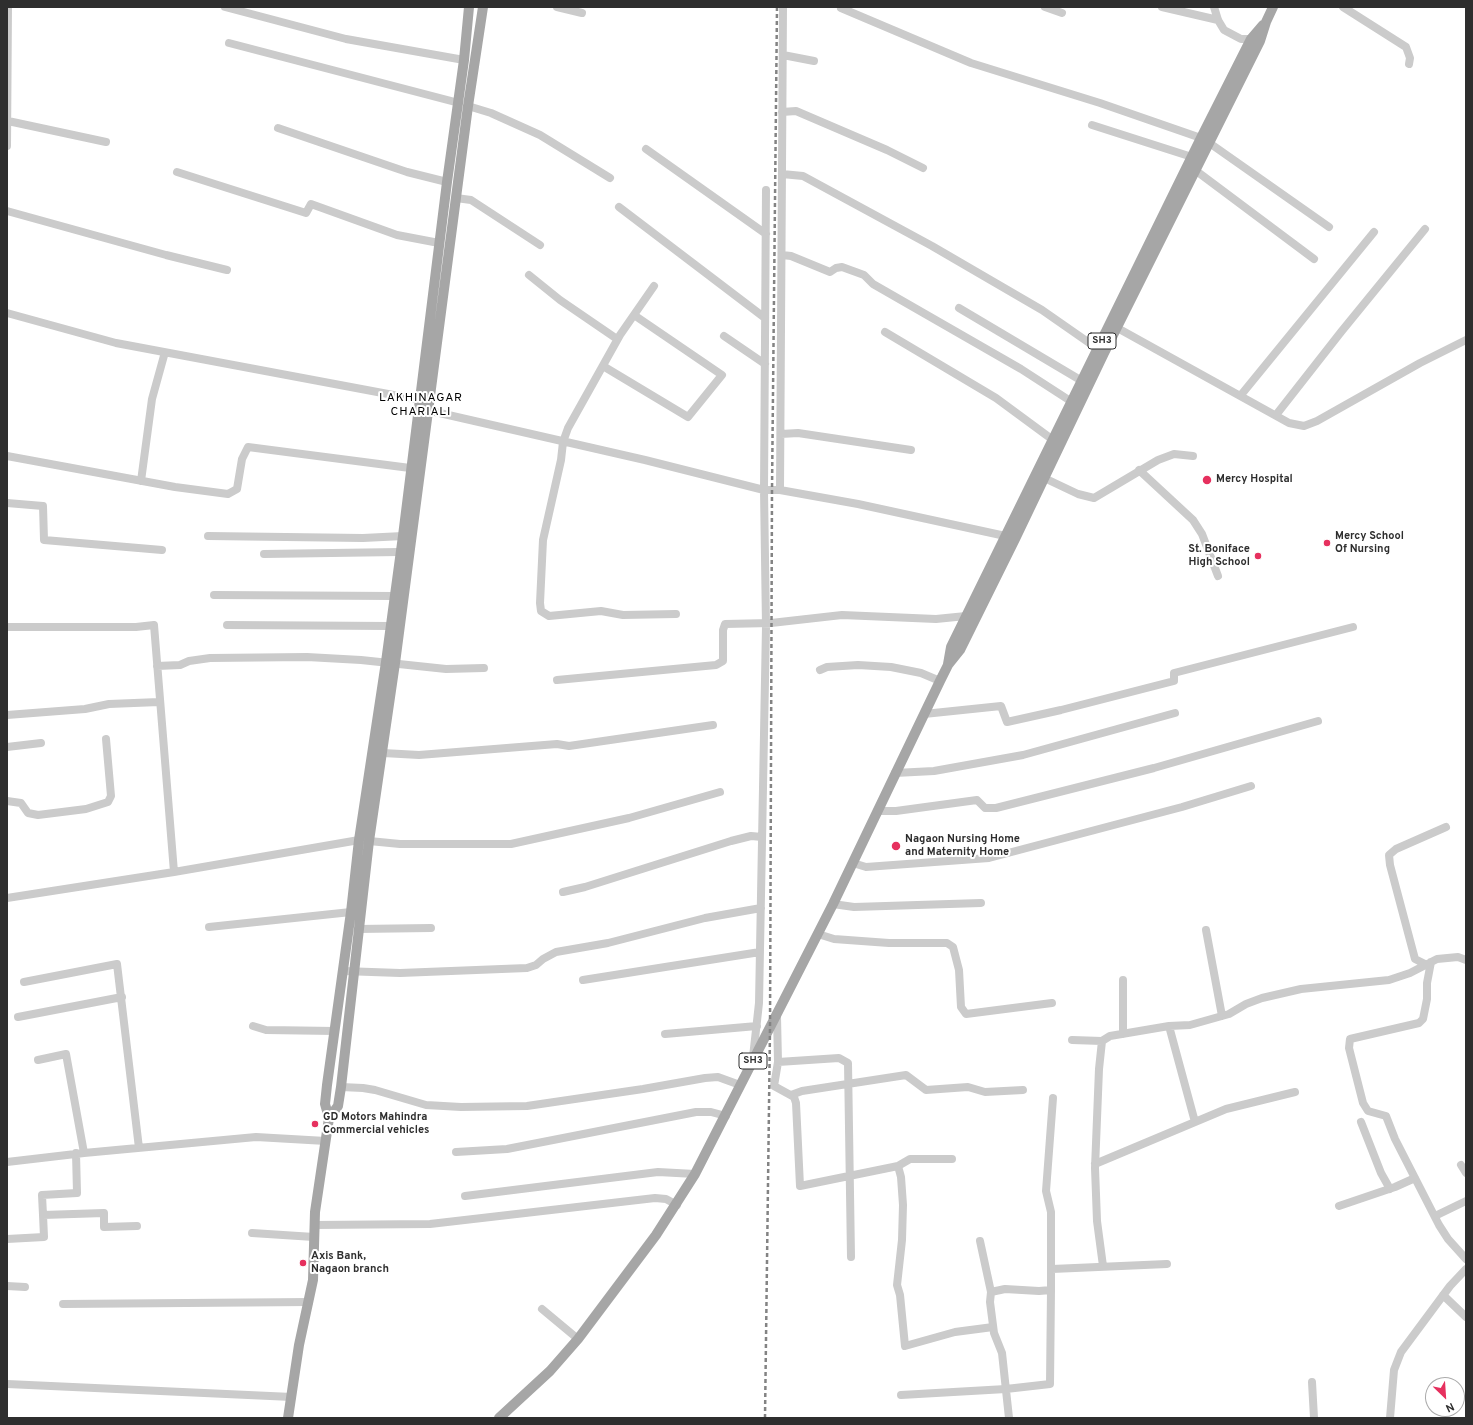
<!DOCTYPE html>
<style>
body{margin:0}
#map{position:relative;width:1473px;height:1425px;overflow:hidden;background:#fff;font-family:Overpass,sans-serif}
canvas{display:block}
.frame{position:absolute;inset:0;border:8px solid #2e2e2e;pointer-events:none}
.north{position:absolute;left:1425px;top:1377px;width:40px;height:40px;box-sizing:border-box;background:#fff;border:1px solid #ababab;border-radius:50%;rotate:155deg;font-size:11px;font-weight:700;line-height:16px;text-align:center;color:#2e2e2e}
.north::after{content:'';display:block;margin:auto;width:14px;height:18px;background:#e6305e;clip-path:polygon(50% 0,100% 100%,50% 72%,0 100%)}
</style>
<div id="map">
<canvas width="1473" height="1425"></canvas>
<div class="frame"></div>
<div class="north">N</div>
</div>
<script>
const ctx = document.querySelector('canvas').getContext('2d');
ctx.lineJoin = 'round';
function shape(rows) {
  const path = new Path2D();
  for (const r of rows) {
    path.moveTo(r[0], r[1]);
    for (let i = 2; i < r.length; i += 2) path.lineTo(r[i], r[i + 1]);
  }
  return path;
}
function stroke(path, color, width, dash) {
  ctx.strokeStyle = color;
  ctx.lineWidth = width;
  ctx.lineCap = dash ? 'butt' : 'round';
  ctx.setLineDash(dash || []);
  ctx.stroke(path);
}
function drawText(font, color, halo, rows, align = 'center') {
  ctx.font = font + ' Overpass,sans-serif';
  ctx.lineWidth = 4;
  ctx.setLineDash([]);
  ctx.textBaseline = 'middle';
  ctx.strokeStyle = halo;
  ctx.fillStyle = color;
  for (const [text, x, y, turn = 0] of rows) {
    ctx.save();
    ctx.translate(x, y);
    ctx.rotate((+turn || 0) * Math.PI / 180);
    ctx.textAlign = isNaN(turn) ? turn : align;
    if (halo) ctx.strokeText(text, 0, 0);
    ctx.fillText(text, 0, 0);
    ctx.restore();
  }
}
stroke(shape([
 [225,7,346,39,464,60],
 [557,7,582,13],
 [1045,7,1062,13],
 [1162,7,1218,20],
 [1214,7,1218,20,1224,30,1241,39,1251,39],
 [1343,7,1406,47,1410,58,1409,64],
 [841,8,971,63,1100,103,1201,138],
 [229,43,459,103],
 [783,55,814,61],
 [468,106,491,113,540,135,610,178],
 [782,112,796,111,887,150,923,168],
 [8,121,106,142],
 [1092,125,1192,157],
 [278,128,407,172,447,182],
 [1208,142,1329,227],
 [7,146,8,7],
 [646,149,766,234],
 [1195,170,1314,259],
 [177,172,306,213,311,204,397,235,439,243],
 [782,174,803,176,932,246,1042,310,1098,349],
 [456,198,471,200,540,245],
 [619,207,765,318],
 [7,211,166,255,227,270],
 [782,255,791,256,830,272,836,268,842,267,864,275,873,284,1021,369,1072,402],
 [529,275,560,300,617,339],
 [654,286,620,335,568,428,563,442,561,460,543,540,540,603,541,611,549,616,601,611,623,615,676,614],
 [959,308,1082,381],
 [7,313,116,343,420,400],
 [1112,325,1289,423,1304,426,1317,421,1420,363,1466,340],
 [885,332,996,398,1053,440],
 [724,336,765,364],
 [603,366,688,417,722,375,634,315],
 [1241,395,1374,232],
 [422,409,645,460,764,490,780,490,858,504,1010,537],
 [1276,415,1341,332,1425,229],
 [781,434,798,433,911,450],
 [7,456,175,487,228,494,237,489,242,459,248,447,410,468],
 [1139,470,1193,520,1202,534,1218,576],
 [1040,476,1078,494,1094,498,1158,460,1174,454,1193,456],
 [141,481,152,399,165,352],
 [780,490,783,7],
 [7,503,43,506,44,540,162,550],
 [208,536,363,538,403,536],
 [264,554,399,552],
 [214,595,394,596],
 [227,625,390,626],
 [7,627,136,627,154,625,174,872],
 [157,666,180,665,189,661,210,658,307,657,361,660,446,669,484,668],
 [820,670,827,667,858,665,891,667,921,673,940,681],
 [557,680,716,665,723,661,723,630,725,624,771,623,842,615,936,619,966,616],
 [924,714,1001,706,1007,722,1061,710,1174,681,1174,673,1353,627],
 [7,715,85,709,109,704,159,702],
 [7,747,41,743],
 [383,753,419,755,557,744,569,746,713,725],
 [895,773,934,771,1023,755,1175,713],
 [7,801,21,803,28,813,38,815,86,809,108,802,111,796,106,739],
 [877,811,896,811,977,800,985,808,996,808,1154,768,1318,721],
 [853,863,866,867,989,858,1182,807,1251,786],
 [563,892,585,887,731,841,751,836,762,837],
 [7,898,174,872,359,840,400,844,511,844,629,818,720,792],
 [833,904,854,907,981,903],
 [209,927,351,912],
 [358,929,431,928],
 [1206,930,1222,1016],
 [818,934,834,939,889,943,947,943,953,947,959,970,961,1007,966,1014,1052,1003],
 [1431,962,1427,983,1427,999,1423,1019,1419,1023,1350,1039,1349,1048,1363,1103,1368,1111,1386,1116,1395,1139,1439,1225,1448,1239,1466,1259],
 [1425,964,1415,959,1390,865,1389,855,1396,849,1446,827],
 [343,971,400,973,527,968,536,965,543,959,556,952,608,943,705,918,761,908],
 [583,980,760,952],
 [24,982,117,964,139,1148],
 [777,1016,778,1062,774,1086,794,1097,796,1103,800,1186,898,1166,910,1159,952,1159],
 [18,1017,122,997],
 [253,1026,266,1030,335,1031],
 [1169,1026,1195,1122],
 [665,1034,757,1026],
 [1123,1034,1123,980],
 [1072,1040,1102,1041],
 [753,1057,759,1003,766,626,764,490,766,190],
 [38,1060,66,1054,84,1153],
 [778,1062,839,1058,848,1063,851,1257],
 [341,1087,363,1088,375,1090,426,1105,461,1107,527,1106,643,1089,705,1078,718,1077,740,1085],
 [791,1095,802,1091,906,1075,926,1090,968,1087,985,1092,1023,1090],
 [1361,1122,1381,1173,1390,1189],
 [456,1152,507,1149,696,1112,711,1112,726,1116],
 [7,1162,84,1153,256,1137,326,1141],
 [1095,1164,1226,1109,1295,1092],
 [1461,1165,1466,1173],
 [898,1166,901,1177,903,1205,902,1240,897,1285,900,1295,905,1346,955,1332,993,1327],
 [465,1196,658,1172,695,1174],
 [1339,1206,1395,1187,1415,1178],
 [43,1215,42,1195,77,1193,76,1153],
 [1435,1216,1466,1201],
 [315,1225,430,1224,655,1198,666,1199,677,1205],
 [252,1233,314,1237],
 [7,1239,44,1237,43,1215,104,1213,104,1227,137,1226],
 [980,1241,991,1292],
 [1103,1266,1097,1221,1095,1168,1099,1069,1102,1041,1110,1036,1169,1026,1190,1025,1229,1014,1246,1004,1262,998,1301,989,1389,980,1410,973,1437,959,1458,957,1466,960],
 [1052,1269,1167,1264],
 [7,1286,25,1287],
 [1443,1295,1466,1317],
 [63,1304,309,1302],
 [542,1309,578,1339],
 [1312,1382,1314,1418],
 [7,1384,292,1397],
 [901,1395,1006,1389,1050,1384,1051,1290],
 [1009,1418,1002,1353,994,1333,990,1302,991,1292,1005,1289,1039,1291,1051,1290,1051,1212,1046,1191,1053,1098],
 [1390,1418,1394,1370,1401,1352,1450,1286,1466,1269]
]), '#cbcbcb', 8);
stroke(shape([
 [948,664,951,647,1201,138,1251,39,1263,25],
 [329,1118,338,1106,341,1087,369,841,395,663,468,106,483,7],
 [288,1418,299,1345,313,1280,315,1212,329,1118,325,1104,327,1085,351,912,359,840,386,662,403,536,447,182,464,60,469,7],
 [499,1418,550,1371,578,1339,656,1235,695,1174,833,904,940,681,948,665,960,650,1015,539,1104,353,1260,41,1266,22,1273,7]
]), '#a6a6a6', 10);
stroke(shape([
 [765,1418,770,1029,772,490,777,7]
]), '#838383', 2.5, [4, 3]);
for (const [x, y, r, color] of [
 [1207,480,5,"#e6305e"],
 [1327,543,4,"#e6305e"],
 [1258,556,4,"#e6305e"],
 [896,846,5,"#e6305e"],
 [315,1124,4,"#e6305e"],
 [303,1263,4,"#e6305e"]
]) {
  const dot = new Path2D();
  dot.arc(x, y, r, 0, 2 * Math.PI);
  ctx.fillStyle = color;
  ctx.fill(dot);
  stroke(dot, '#fff', 1.5);
}
for (const [x, y, w] of [
 [1102,341,28],
 [753,1061,28]
]) {
  const box = new Path2D();
  box.roundRect(x - w / 2, y - 8, w, 16, 3);
  ctx.fillStyle = '#fff';
  ctx.fill(box);
  stroke(box, '#2e2e2e', 1);
}
drawText('bold 10px', '#2e2e2e', null, [
 ["SH3",1102,341],
 ["SH3",753,1061]
]);
drawText('bold 11px', '#2e2e2e', '#fff', [
 ["Mercy Hospital",1216,480],
 ["Mercy School",1335,537],
 ["Of Nursing",1335,550],
 ["St. Boniface",1250,550,"right"],
 ["High School",1250,563,"right"],
 ["Nagaon Nursing Home",905,840],
 ["and Maternity Home",905,853],
 ["GD Motors Mahindra",323,1118],
 ["Commercial vehicles",323,1131],
 ["Axis Bank,",311,1257],
 ["Nagaon branch",311,1270]
], 'left');
ctx.letterSpacing = '1px';
drawText('12px', '#000', '#fff', [
 ["LAKHINAGAR",421,399],
 ["CHARIALI",421,413]
]);
ctx.letterSpacing = '0px';
</script>
